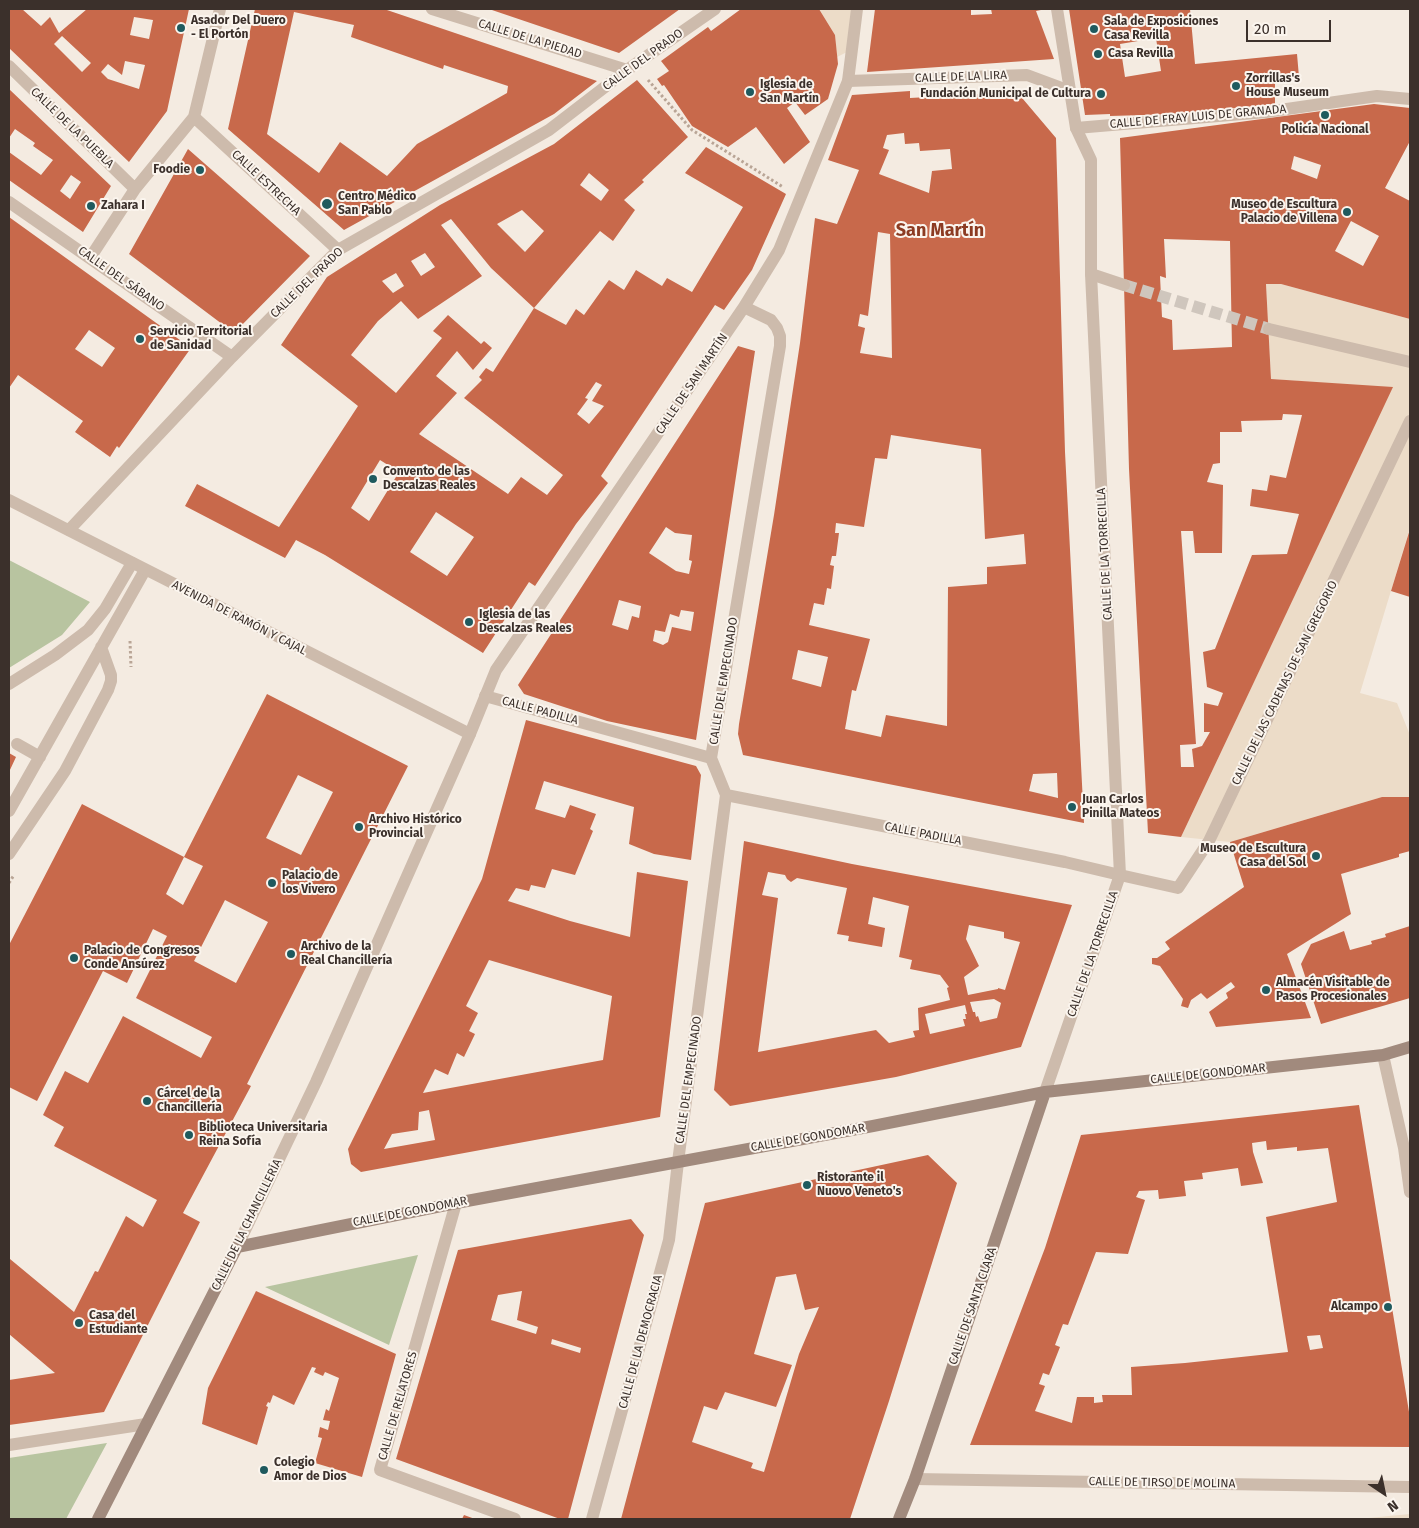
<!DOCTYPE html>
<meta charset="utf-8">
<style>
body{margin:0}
#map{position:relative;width:1419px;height:1528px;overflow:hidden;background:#f4ebe1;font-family:"Fira Sans",sans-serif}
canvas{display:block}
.frame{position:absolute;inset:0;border:10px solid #3b302b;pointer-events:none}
.north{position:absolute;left:1359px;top:1468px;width:50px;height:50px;-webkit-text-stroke:4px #fbf5ee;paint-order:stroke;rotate:146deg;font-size:14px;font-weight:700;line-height:20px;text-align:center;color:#3b302b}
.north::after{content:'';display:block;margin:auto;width:18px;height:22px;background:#3b302b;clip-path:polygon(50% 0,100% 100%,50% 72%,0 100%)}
.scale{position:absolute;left:1246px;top:20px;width:85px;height:22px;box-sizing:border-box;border:2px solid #3b302b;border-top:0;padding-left:6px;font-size:15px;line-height:18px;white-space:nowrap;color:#3b302b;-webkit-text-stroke:4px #fbf5ee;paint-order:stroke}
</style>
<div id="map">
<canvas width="1419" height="1528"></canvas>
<div class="frame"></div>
<div class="north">N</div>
<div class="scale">20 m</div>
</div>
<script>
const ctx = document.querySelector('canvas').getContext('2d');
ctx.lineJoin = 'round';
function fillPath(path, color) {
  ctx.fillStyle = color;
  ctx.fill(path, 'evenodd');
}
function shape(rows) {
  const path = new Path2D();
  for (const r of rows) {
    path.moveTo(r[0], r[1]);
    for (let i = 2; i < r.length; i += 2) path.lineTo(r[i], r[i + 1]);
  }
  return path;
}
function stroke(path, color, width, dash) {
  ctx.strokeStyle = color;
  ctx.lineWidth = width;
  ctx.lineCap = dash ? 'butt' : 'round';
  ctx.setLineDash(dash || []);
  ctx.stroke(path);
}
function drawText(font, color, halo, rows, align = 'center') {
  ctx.font = font + ' "Fira Sans",sans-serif';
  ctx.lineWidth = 4;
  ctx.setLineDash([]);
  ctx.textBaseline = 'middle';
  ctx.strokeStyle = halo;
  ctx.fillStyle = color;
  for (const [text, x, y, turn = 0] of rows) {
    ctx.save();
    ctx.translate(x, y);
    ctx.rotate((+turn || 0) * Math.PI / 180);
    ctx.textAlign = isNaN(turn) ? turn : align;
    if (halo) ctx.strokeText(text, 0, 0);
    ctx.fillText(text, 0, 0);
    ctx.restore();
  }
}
fillPath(shape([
 [9,560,90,602,62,635,9,668],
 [418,1255,389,1345,265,1287],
 [107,1443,66,1519,9,1519,9,1458]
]), '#b8c4a0');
fillPath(shape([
 [819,9,857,9,851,50,837,57,835,35],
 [1266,284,1281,284,1410,319,1410,528,1360,693,1397,703,1410,735,1410,797,1382,797,1230,842,1181,837,1392,388,1271,379],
 [1410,1514,1410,1519,1358,1519]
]), '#ecdcc8');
fillPath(shape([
 [9,9,22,9,41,26,50,17,59,33,87,9,189,9,167,111,129,162,9,48],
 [134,17,153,20,149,39,130,35],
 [62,36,91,63,82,72,54,44],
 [125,61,145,65,139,89,108,79,101,72,108,64,122,75],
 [255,9,384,9,597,81,554,114,344,230,228,129],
 [294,12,354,25,351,37,443,69,444,65,508,86,507,93,417,144,387,176,340,142,319,173,267,134],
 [489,9,680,9,619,53],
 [741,9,819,9,835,35,838,64,828,99,805,115,795,102,787,108,810,142,784,164,756,127,728,147,692,126,664,85,662,86,657,79,669,71,661,61,708,27,711,31],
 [875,9,971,9,971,15,992,14,991,9,1046,9,1036,11,1054,59,867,72],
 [1069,9,1190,9,1195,64,1297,54,1299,77,1275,81,1275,104,1177,114,1110,116,1110,114,1085,115],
 [1156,38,1161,71,1125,77,1120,44],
 [637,80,688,137,642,180,644,182,624,200,635,210,613,241,600,231,534,308,491,268,451,219,441,225,482,276,418,319,401,301,378,321,351,355,396,393,442,338,433,331,448,315,481,344,484,341,492,348,473,370,457,351,436,376,457,393,419,434,508,494,521,477,547,495,563,475,464,398,482,380,479,377,486,368,493,372,534,308,566,325,576,309,584,315,609,280,624,290,636,270,662,286,667,278,692,292,743,207,685,173,706,147,786,194,752,270,724,310,715,305,601,476,608,483,576,524,535,586,529,582,483,653,325,555,296,540,285,558,185,506,197,484,279,527,358,406,281,345,327,277,440,205,554,144],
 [589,173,609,190,601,201,580,185],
 [522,210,544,231,525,252,497,224],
 [425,253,435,267,421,276,411,261],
 [396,273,404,286,393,293,382,281],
 [596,382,602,385,592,401,604,406,589,424,577,414,588,399,585,398],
 [380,460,399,472,369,521,351,508],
 [436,512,474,537,447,576,410,552],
 [9,89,111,186,83,232,9,180,9,152,41,175,53,160,33,146,35,143,15,129,9,138],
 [71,175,81,182,70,199,60,191],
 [910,91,910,98,1017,92,1056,138,1065,452,1084,823,743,755,738,734,739,724,774,515,800,343,815,218,837,224,859,170,828,160,852,95],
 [904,133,905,144,919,143,920,151,950,149,952,169,932,171,929,193,879,174,889,150,883,148,887,135],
 [878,232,890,234,892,358,860,353,865,328,858,326,860,314,868,316],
 [891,435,981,449,985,539,1024,534,1026,564,987,567,987,584,948,587,947,726,886,715,881,737,845,729,852,690,856,691,870,639,809,625,814,603,824,605,827,588,831,589,834,566,830,565,832,556,836,556,839,533,835,533,836,523,864,527,875,458,887,459],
 [798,650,828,657,821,687,792,679],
 [1057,773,1058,798,1029,791,1033,774],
 [1374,104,1410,108,1410,141,1385,188,1410,201,1410,319,1281,284,1266,284,1271,379,1393,387,1181,837,1148,833,1129,469,1120,138],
 [1294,156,1321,165,1317,179,1291,169],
 [1351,221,1379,236,1363,266,1335,251],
 [1164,239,1230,241,1232,347,1173,350,1172,320,1162,317,1160,276,1166,278],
 [1283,414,1302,415,1286,478,1270,475,1267,491,1252,489,1250,506,1299,514,1287,554,1252,555,1215,649,1203,652,1207,687,1223,693,1218,706,1204,703,1204,732,1210,732,1202,746,1192,749,1194,767,1181,767,1180,745,1196,744,1181,531,1193,531,1195,553,1222,553,1223,485,1207,482,1213,464,1220,463,1220,432,1242,432,1241,421,1282,420],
 [188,149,310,256,234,333,129,254],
 [9,217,191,348,119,448,117,446,110,457,75,432,83,421,18,375,9,388],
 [89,330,115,348,102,367,75,349],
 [738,346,755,351,696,740,607,721,524,694,518,685],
 [666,527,675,533,692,535,689,560,692,561,689,574,676,571,649,553],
 [619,600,641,606,639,618,632,616,628,630,612,625],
 [681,610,694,612,691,631,672,627,668,642,663,645,653,641,655,630,665,632,670,614,679,617],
 [1410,529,1410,597,1391,591],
 [267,694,408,766,247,1084,251,1086,183,1213,200,1222,104,1412,9,1425,9,1380,55,1373,9,1334,9,1260,10,1259,74,1312,95,1271,98,1272,126,1216,143,1227,157,1200,54,1146,64,1127,43,1115,65,1071,88,1083,123,1016,201,1058,212,1037,136,998,167,936,153,929,127,983,103,971,37,1101,9,1087,9,945,82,804,184,857,166,894,183,905,203,866,184,857],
 [298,775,333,792,301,855,266,838],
 [225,900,268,922,236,983,194,961],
 [526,720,696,766,701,775,691,860,654,854,629,844,634,807,544,781,535,809,565,818,570,805,596,814,590,829,593,831,575,875,552,869,545,888,531,885,529,891,516,888,508,901,570,921,630,937,637,872,688,881,660,1117,361,1172,351,1164,348,1149,482,879],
 [489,960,612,996,603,1060,423,1093,435,1069,448,1075,457,1053,464,1057,475,1034,469,1031,478,1013,466,1006],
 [429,1110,435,1140,384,1149,392,1134,418,1130,419,1112],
 [9,753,16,757,9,772],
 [1382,797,1410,797,1410,851,1399,854,1399,857,1341,874,1351,914,1287,954,1311,1018,1216,1027,1209,1012,1228,998,1226,993,1235,987,1231,982,1207,999,1201,993,1191,1000,1188,1008,1181,1006,1183,999,1160,966,1152,964,1152,958,1157,958,1170,949,1165,942,1244,887,1230,842],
 [744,841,852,864,1072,905,1021,1047,896,1077,730,1106,714,1090],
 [768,872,785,875,787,879,791,882,797,878,847,888,837,934,849,936,848,941,882,947,885,928,868,924,873,897,909,906,899,957,912,960,910,969,940,975,949,987,947,988,950,1000,918,1008,919,1030,913,1031,915,1037,889,1043,876,1030,758,1052,778,898,762,895],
 [969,925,1004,932,1004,938,1020,942,1005,990,998,988,998,989,968,995,964,977,979,966,966,939],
 [994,999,1001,1003,997,1018,980,1022,978,1016,976,1017,975,1012,973,1012,970,1002],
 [965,1005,967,1014,965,1014,966,1019,963,1019,965,1026,930,1034,925,1014],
 [1410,926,1410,998,1321,1024,1301,964,1311,944,1344,931,1350,950,1372,944,1371,941,1386,937,1385,934],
 [1359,1105,1410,1418,1410,1447,970,1445,1045,1248,1081,1135],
 [1266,1141,1267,1150,1297,1147,1297,1151,1328,1148,1337,1202,1266,1217,1288,1352,1185,1363,1131,1367,1132,1395,1102,1395,1103,1402,1094,1403,1094,1397,1077,1397,1072,1423,1035,1411,1045,1386,1039,1384,1043,1373,1049,1375,1060,1347,1055,1345,1063,1324,1068,1325,1096,1252,1128,1254,1145,1200,1136,1197,1139,1191,1158,1190,1159,1199,1186,1196,1184,1181,1203,1179,1202,1173,1238,1168,1241,1186,1263,1183,1253,1152,1252,1143],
 [1320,1335,1323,1348,1310,1350,1307,1336],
 [928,1155,957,1183,889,1401,850,1519,738,1519,732,1518,731,1519,621,1519,705,1203],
 [796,1274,805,1310,819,1307,799,1354,764,1472,751,1468,753,1463,692,1442,704,1406,717,1410,725,1392,776,1407,792,1365,754,1354,776,1277],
 [631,1219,644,1235,568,1519,560,1519,396,1459,458,1250],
 [522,1291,517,1320,538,1327,536,1334,491,1320,498,1295],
 [552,1339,581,1348,580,1353,551,1344],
 [256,1291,396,1354,362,1477,315,1463,322,1438,318,1437,320,1427,328,1430,330,1421,323,1420,326,1409,329,1411,339,1378,325,1372,323,1376,314,1372,316,1368,312,1367,294,1405,273,1395,270,1403,268,1402,266,1406,268,1407,257,1445,202,1424,208,1388],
 [464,1515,475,1519,462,1519]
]), '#c8694b');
stroke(shape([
 [1124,285,1269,329]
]), '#cfc6bd', 12, [12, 6]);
stroke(shape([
 [648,80,692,130,783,187],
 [130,641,131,667],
 [9,883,14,875]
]), '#b9a596', 3, [2.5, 2.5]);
stroke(shape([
 [9,684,55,655,88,630,105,609,132,563],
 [17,744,40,757],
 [9,811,145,570],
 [9,854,65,771,108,690,111,681,111,675,101,647]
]), '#cdbbac', 12);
stroke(shape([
 [627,70,715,9],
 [848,81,1027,75,1070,91],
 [1076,128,1266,112,1377,96,1410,99],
 [1091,274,1124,285],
 [1269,329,1410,362],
 [485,696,711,758],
 [1120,875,1178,888,1209,841,1410,421],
 [9,1445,146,1424]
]), '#cdbbac', 12);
stroke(shape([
 [432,9,627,70],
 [9,66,135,189],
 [194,117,338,250],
 [9,202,232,357],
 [90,258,135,189,194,117,220,9],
 [69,530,232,357,338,250,549,130,627,70],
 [470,734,496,670,744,307,779,250,848,81,857,9],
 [726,795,1065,862,1120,875],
 [1383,1055,1404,1148,1410,1192],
 [1045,1092,1120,875,1091,274,1091,160,1076,128,1057,9],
 [456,1203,380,1470,515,1519],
 [915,1479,1410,1487],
 [592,1519,669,1240,678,1162,726,795,711,758,780,346,780,336,777,328,771,320,744,307]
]), '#cdbbac', 12);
stroke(shape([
 [9,500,470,734,316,1082,237,1247]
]), '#cdbbac', 12);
stroke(shape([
 [98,1519,237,1247,456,1203,873,1126,1045,1092,1383,1055,1410,1047],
 [899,1519,915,1479,1045,1092]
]), '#a18a7d', 12);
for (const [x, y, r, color] of [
 [181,28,5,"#1f5a5e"],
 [1094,29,5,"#1f5a5e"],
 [1098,54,5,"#1f5a5e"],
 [1236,86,5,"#1f5a5e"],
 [750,92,5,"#1f5a5e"],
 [1101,94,5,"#1f5a5e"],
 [1325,115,5,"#1f5a5e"],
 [200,170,5,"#1f5a5e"],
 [327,204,6,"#1f5a5e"],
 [91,206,5,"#1f5a5e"],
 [1347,212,5,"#1f5a5e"],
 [140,339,5,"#1f5a5e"],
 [373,479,5,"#1f5a5e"],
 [469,622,5,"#1f5a5e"],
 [1072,807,5,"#1f5a5e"],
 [359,827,5,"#1f5a5e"],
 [1316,856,5,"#1f5a5e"],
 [272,883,5,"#1f5a5e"],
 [291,954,5,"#1f5a5e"],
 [74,958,5,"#1f5a5e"],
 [1266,990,5,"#1f5a5e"],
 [147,1101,5,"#1f5a5e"],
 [189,1135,5,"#1f5a5e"],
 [807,1185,5,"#1f5a5e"],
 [1388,1307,5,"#1f5a5e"],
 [79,1323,5,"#1f5a5e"],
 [264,1470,5,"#1f5a5e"]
]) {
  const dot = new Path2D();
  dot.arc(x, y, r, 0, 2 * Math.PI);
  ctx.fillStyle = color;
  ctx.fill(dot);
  stroke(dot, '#fbf5ee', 2);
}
drawText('bold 12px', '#3b302b', '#fbf5ee', [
 ["Asador Del Duero",191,21],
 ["- El Portón",191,35],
 ["Sala de Exposiciones",1104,22],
 ["Casa Revilla",1104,36],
 ["Casa Revilla",1108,54],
 ["Zorrillas's",1246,79],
 ["House Museum",1246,93],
 ["Iglesia de",760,85],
 ["San Martín",760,99],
 ["Fundación Municipal de Cultura",1091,94,"right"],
 ["Policía Nacional",1325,130,"center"],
 ["Foodie",190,170,"right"],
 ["Centro Médico",338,197],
 ["San Pablo",338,211],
 ["Museo de Escultura",1337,205,"right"],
 ["Palacio de Villena",1337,219,"right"],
 ["Zahara I",101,206],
 ["Servicio Territorial",150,332],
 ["de Sanidad",150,346],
 ["Convento de las",383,472],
 ["Descalzas Reales",383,486],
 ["Iglesia de las",479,615],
 ["Descalzas Reales",479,629],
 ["Juan Carlos",1082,800],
 ["Pinilla Mateos",1082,814],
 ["Archivo Histórico",369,820],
 ["Provincial",369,834],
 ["Museo de Escultura",1306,849,"right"],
 ["Casa del Sol",1306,863,"right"],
 ["Palacio de",282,876],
 ["los Vivero",282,890],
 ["Archivo de la",301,947],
 ["Real Chancillería",301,961],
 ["Palacio de Congresos",84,951],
 ["Conde Ansúrez",84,965],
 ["Almacén Visitable de",1276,983],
 ["Pasos Procesionales",1276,997],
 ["Cárcel de la",157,1094],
 ["Chancillería",157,1108],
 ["Biblioteca Universitaria",199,1128],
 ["Reina Sofía",199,1142],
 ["Ristorante il",817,1178],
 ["Nuovo Veneto's",817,1192],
 ["Alcampo",1378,1307,"right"],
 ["Casa del",89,1316],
 ["Estudiante",89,1330],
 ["Colegio",274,1463],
 ["Amor de Dios",274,1477]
], 'left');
drawText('12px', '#3b302b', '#fbf5ee', [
 ["CALLE DE LA PIEDAD",530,39,17],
 ["CALLE DEL PRADO",643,60,-36],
 ["CALLE DE LA LIRA",961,77,-2],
 ["CALLE DE FRAY LUIS DE GRANADA",1198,117,-5],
 ["CALLE DE LA PUEBLA",72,128,44],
 ["CALLE ESTRECHA",266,183,43],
 ["CALLE DEL SÁBANO",121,279,35],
 ["CALLE DEL PRADO",307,283,-44],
 ["CALLE DE SAN MARTÍN",692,384,-56],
 ["CALLE DE LA TORRECILLA",1105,554,-93],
 ["AVENIDA DE RAMÓN Y CAJAL",239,618,27],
 ["CALLE DEL EMPECINADO",724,681,-81],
 ["CALLE DE LAS CADENAS DE SAN GREGORIO",1285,683,-64],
 ["CALLE PADILLA",540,711,15],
 ["CALLE PADILLA",923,834,11],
 ["CALLE DE LA TORRECILLA",1093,954,-71],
 ["CALLE DE GONDOMAR",1208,1074,-6],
 ["CALLE DEL EMPECINADO",689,1080,-82],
 ["CALLE DE GONDOMAR",808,1138,-10],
 ["CALLE DE GONDOMAR",410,1212,-11],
 ["CALLE DE LA CHANCILLERÍA",247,1225,-64],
 ["CALLE DE SANTA CLARA",973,1306,-71],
 ["CALLE DE LA DEMOCRACIA",641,1342,-75],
 ["CALLE DE RELATORES",398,1406,-74],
 ["CALLE DE TIRSO DE MOLINA",1162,1483,1]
]);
drawText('bold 18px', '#8c3b22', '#fbf5ee', [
 ["San Martín",940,231]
]);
</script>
